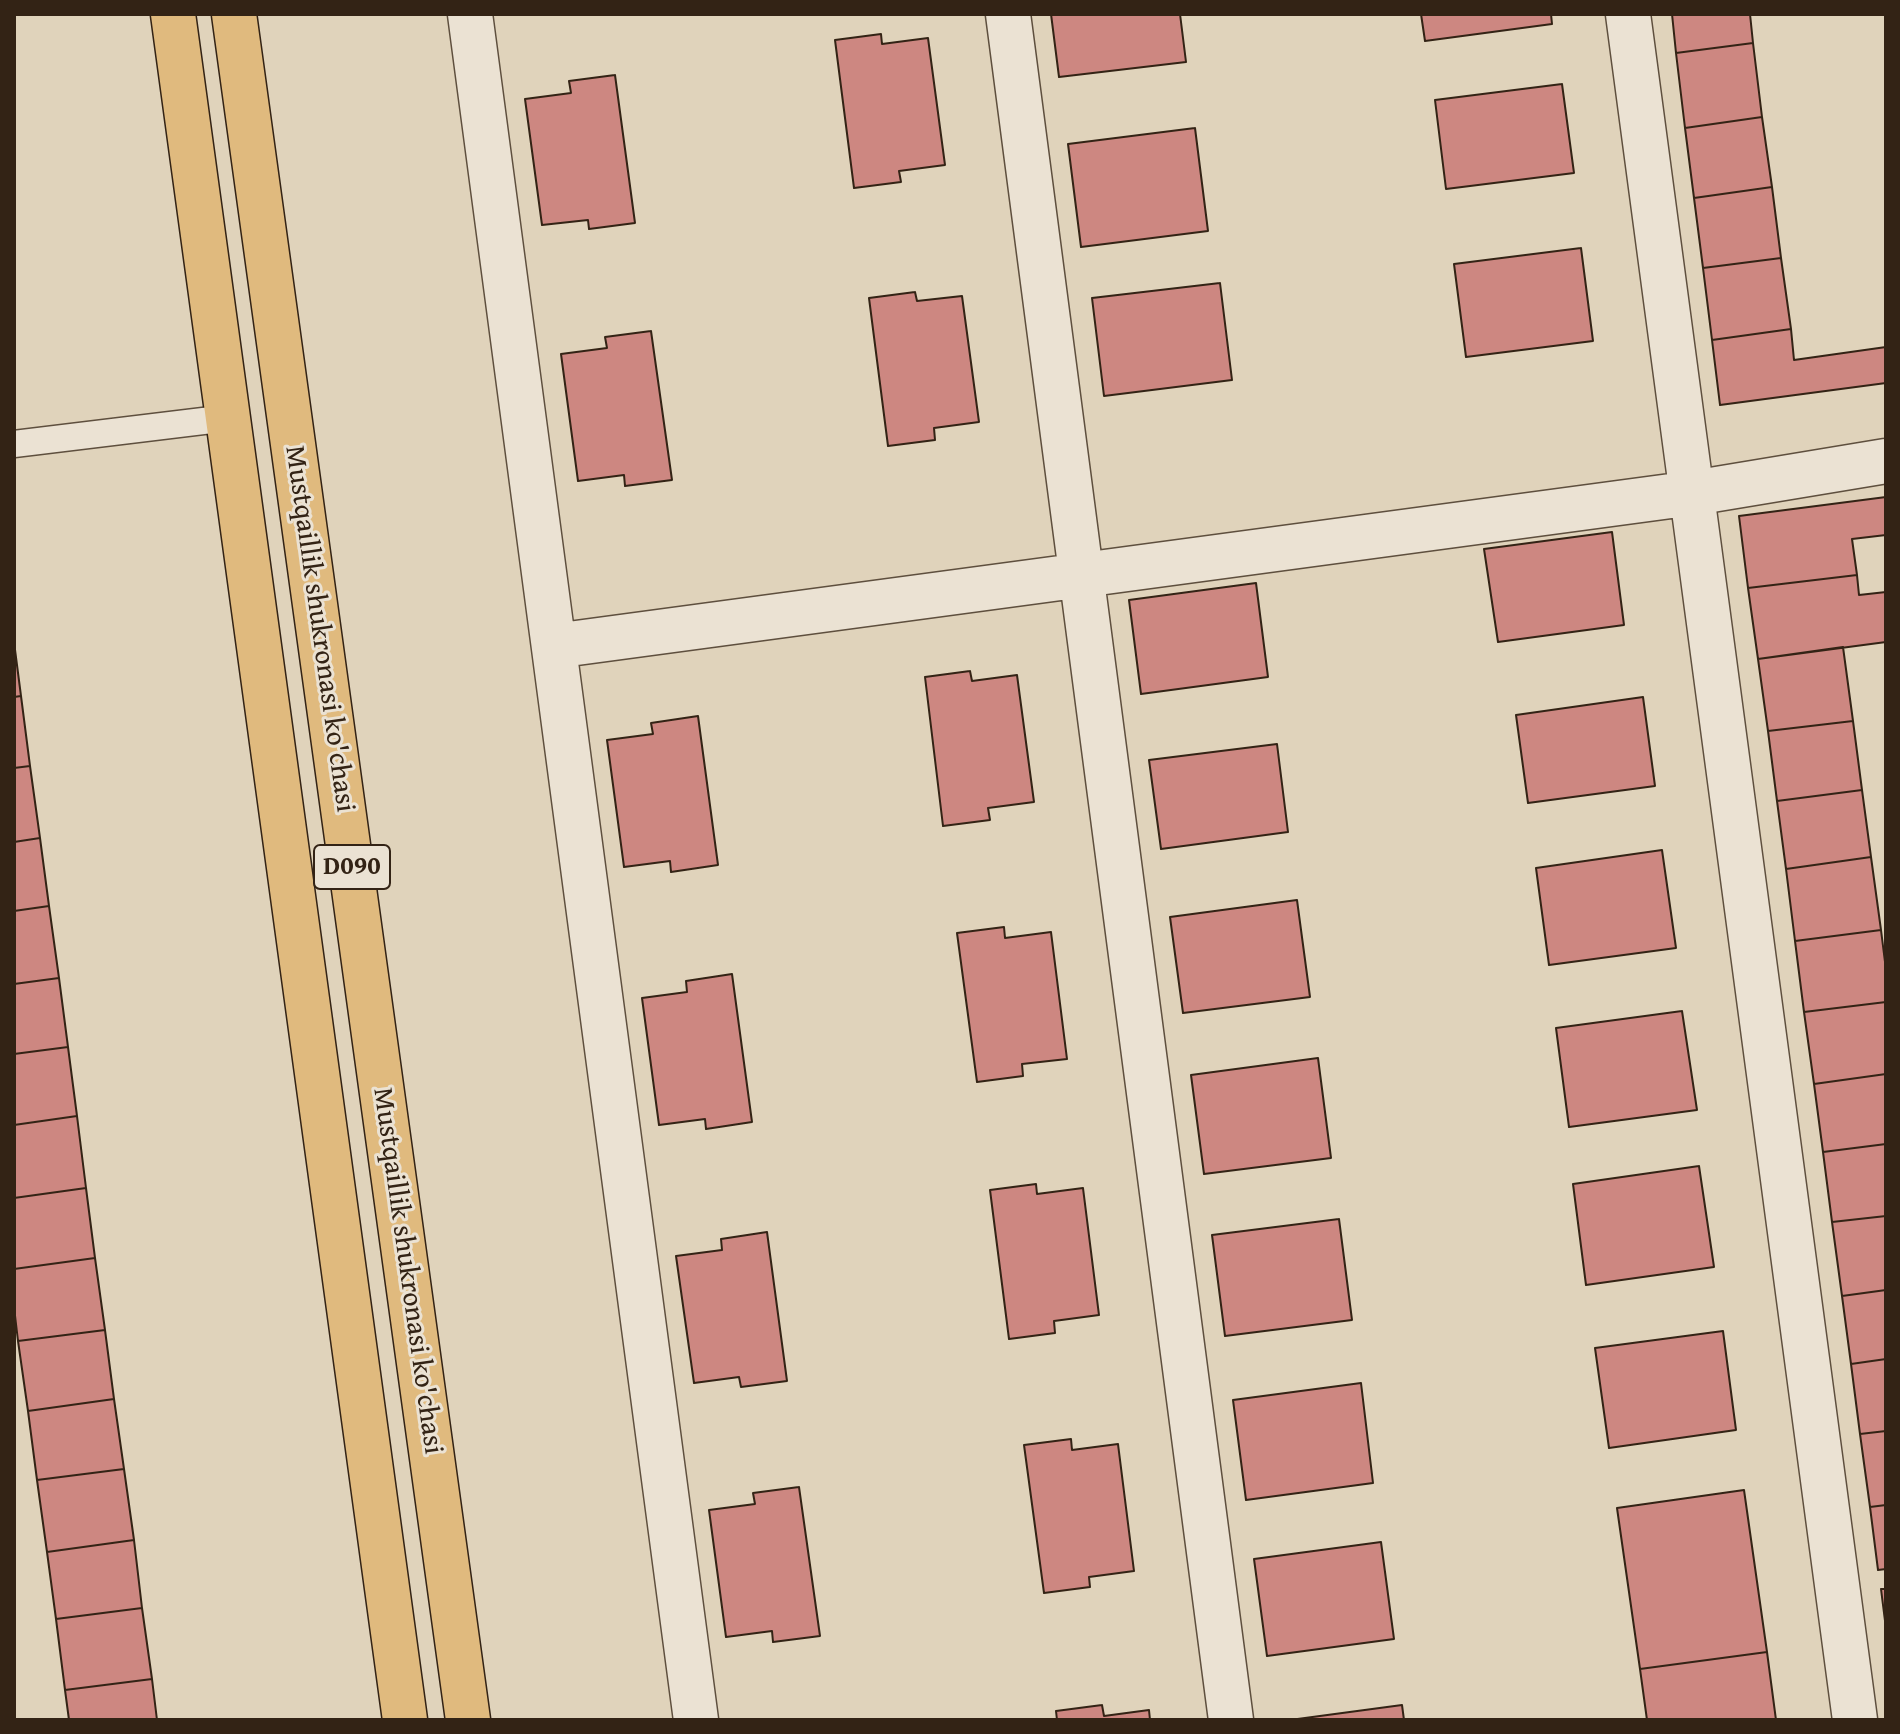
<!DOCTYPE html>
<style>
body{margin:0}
#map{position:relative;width:1900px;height:1734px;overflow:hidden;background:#e0d3bb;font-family:"Gentium Book Plus",serif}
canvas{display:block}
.frame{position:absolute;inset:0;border:16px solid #332315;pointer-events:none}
</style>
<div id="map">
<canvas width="1900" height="1734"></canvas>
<div class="frame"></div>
</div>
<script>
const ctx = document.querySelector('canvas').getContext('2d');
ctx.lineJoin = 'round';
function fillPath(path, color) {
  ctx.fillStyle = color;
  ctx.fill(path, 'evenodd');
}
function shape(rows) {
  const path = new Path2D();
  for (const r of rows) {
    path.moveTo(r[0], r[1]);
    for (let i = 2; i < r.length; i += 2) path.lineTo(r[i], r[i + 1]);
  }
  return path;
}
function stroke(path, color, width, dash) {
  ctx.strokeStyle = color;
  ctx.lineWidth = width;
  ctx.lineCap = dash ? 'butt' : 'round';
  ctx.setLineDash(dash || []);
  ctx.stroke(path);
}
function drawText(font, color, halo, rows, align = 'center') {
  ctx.font = font + ' "Gentium Book Plus",serif';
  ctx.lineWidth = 6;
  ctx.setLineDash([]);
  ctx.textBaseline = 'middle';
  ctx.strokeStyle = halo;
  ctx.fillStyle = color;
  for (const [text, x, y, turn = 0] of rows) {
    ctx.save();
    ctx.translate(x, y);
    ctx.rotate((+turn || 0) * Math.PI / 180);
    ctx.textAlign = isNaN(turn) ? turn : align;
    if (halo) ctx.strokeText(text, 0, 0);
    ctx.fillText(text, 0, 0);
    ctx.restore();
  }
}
const building = shape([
 [1051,14,1180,14,1186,62,1059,77,1051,14],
 [1421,14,1551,14,1552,24,1425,41,1421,14],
 [1672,14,1750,14,1753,43,1676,53,1672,14],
 [881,34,882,44,928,38,945,165,899,171,901,182,854,188,835,40,881,34],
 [1753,43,1762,117,1685,128,1676,53,1753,43],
 [615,75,635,223,589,229,588,220,542,225,525,99,571,93,569,81,615,75],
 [1562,84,1574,173,1446,189,1435,100,1562,84],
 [1762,117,1772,187,1694,198,1685,128,1762,117],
 [1195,128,1208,231,1081,247,1068,144,1195,128],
 [1772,187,1781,258,1703,268,1694,198,1772,187],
 [1581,248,1593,341,1466,357,1454,264,1581,248],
 [1781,258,1791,329,1712,340,1703,268,1781,258],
 [1220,283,1232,380,1104,396,1092,298,1220,283],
 [915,292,917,301,962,296,979,422,934,428,935,440,888,446,869,298,915,292],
 [1791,329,1794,360,1886,347,1886,383,1720,405,1712,340,1791,329],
 [651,331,672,480,625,486,624,475,578,481,561,354,607,348,605,337,651,331],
 [1886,497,1886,535,1852,539,1857,575,1748,588,1739,516,1886,497],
 [1612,532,1624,625,1498,642,1484,549,1612,532],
 [1857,575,1859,595,1886,592,1886,642,1758,659,1748,588,1857,575],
 [1256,583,1268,677,1141,694,1129,600,1256,583],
 [14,642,21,696,14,697,14,642],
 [1843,647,1853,721,1768,731,1758,659,1843,647],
 [970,671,972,681,1017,675,1034,802,988,808,990,820,943,826,925,677,970,671],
 [21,696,30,766,14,768,14,697,21,696],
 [1643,697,1655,786,1528,803,1516,715,1643,697],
 [698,716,718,865,671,872,670,861,624,867,607,740,653,734,651,723,698,716],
 [1853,721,1862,790,1777,801,1768,731,1853,721],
 [1277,744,1288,832,1161,849,1149,760,1277,744],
 [30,766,40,838,14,842,14,768,30,766],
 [1862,790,1871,857,1786,869,1777,801,1862,790],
 [40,838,49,906,14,911,14,842,40,838],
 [1662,850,1676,948,1549,965,1536,868,1662,850],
 [1871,857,1881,930,1795,941,1786,869,1871,857],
 [1297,900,1310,997,1183,1013,1170,917,1297,900],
 [49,906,59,978,14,984,14,911,49,906],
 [1004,927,1005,938,1051,932,1067,1059,1022,1064,1023,1076,977,1082,957,933,1004,927],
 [1881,930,1886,970,1886,1002,1804,1012,1795,941,1881,930],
 [732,974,752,1122,706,1129,705,1119,659,1125,642,998,687,992,686,981,732,974],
 [59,978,68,1047,14,1054,14,984,59,978],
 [1886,1002,1886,1074,1814,1084,1804,1012,1886,1002],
 [1682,1011,1697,1110,1569,1127,1556,1028,1682,1011],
 [68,1047,77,1116,14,1125,14,1054,68,1047],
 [1318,1058,1331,1158,1204,1174,1191,1075,1318,1058],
 [1886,1074,1886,1144,1823,1152,1814,1084,1886,1074],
 [77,1116,86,1188,14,1198,14,1125,77,1116],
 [1886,1144,1886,1216,1832,1222,1823,1152,1886,1144],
 [1699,1166,1714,1267,1586,1285,1573,1184,1699,1166],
 [1036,1184,1037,1194,1083,1188,1099,1315,1054,1321,1055,1333,1009,1339,990,1190,1036,1184],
 [86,1188,95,1258,14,1269,14,1198,86,1188],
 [1886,1216,1886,1290,1842,1296,1832,1222,1886,1216],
 [1339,1219,1352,1320,1225,1336,1212,1235,1339,1219],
 [767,1232,787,1381,741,1387,739,1377,694,1383,676,1256,722,1250,721,1239,767,1232],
 [95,1258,105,1330,18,1341,14,1307,14,1269,95,1258],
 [1886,1290,1886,1359,1851,1364,1842,1296,1886,1290],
 [105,1330,114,1399,28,1411,18,1341,105,1330],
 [1723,1331,1736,1430,1609,1448,1595,1348,1723,1331],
 [1886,1359,1886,1431,1860,1434,1851,1364,1886,1359],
 [1361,1383,1373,1483,1246,1500,1233,1400,1361,1383],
 [114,1399,124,1469,37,1480,28,1411,114,1399],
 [1886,1431,1886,1505,1870,1507,1860,1434,1886,1431],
 [1071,1439,1072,1450,1118,1444,1134,1571,1089,1577,1090,1587,1044,1593,1024,1445,1071,1439],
 [124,1469,134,1540,47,1552,37,1480,124,1469],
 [799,1487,820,1636,773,1642,772,1631,726,1637,709,1510,755,1504,753,1493,799,1487],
 [1744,1490,1767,1652,1640,1669,1617,1508,1744,1490],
 [1886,1505,1886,1569,1878,1570,1870,1507,1886,1505],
 [134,1540,142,1608,56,1619,47,1552,134,1540],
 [1381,1542,1394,1639,1267,1656,1254,1559,1381,1542],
 [1881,1589,1886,1589,1886,1629,1881,1589],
 [142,1608,152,1679,65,1690,56,1619,142,1608],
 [1767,1652,1776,1720,1647,1720,1640,1669,1767,1652],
 [152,1679,157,1720,69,1720,65,1690,152,1679],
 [1102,1705,1104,1716,1149,1710,1150,1720,1057,1720,1056,1711,1102,1705],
 [1402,1705,1404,1720,1290,1720,1402,1705]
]);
fillPath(building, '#cd8781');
stroke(building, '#332315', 2);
const lane = shape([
 [14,444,228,418]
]);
const street = shape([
 [470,14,696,1720],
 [1008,14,1231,1720],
 [1628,14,1855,1720],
 [554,646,1693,493,1886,461]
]);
const primary = shape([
 [173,14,405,1720],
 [234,14,468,1720]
]);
stroke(lane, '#5e4f3e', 29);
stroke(street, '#5e4f3e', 47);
stroke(primary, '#332315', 47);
stroke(lane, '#ebe2d3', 26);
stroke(street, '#ebe2d3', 44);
stroke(primary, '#e0ba7e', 44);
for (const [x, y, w] of [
 [352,867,76]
]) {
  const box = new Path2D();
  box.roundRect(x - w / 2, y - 22, w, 44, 6);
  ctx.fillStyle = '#ebe2d3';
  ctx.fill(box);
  stroke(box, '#332315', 2);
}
drawText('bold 26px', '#332315', null, [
 ["D090",352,867]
]);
drawText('28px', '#332315', '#ebe2d3', [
 ["Mustqaillik shukronasi ko'chasi",319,629,82],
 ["Mustqaillik shukronasi ko'chasi",407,1271,82]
]);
</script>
